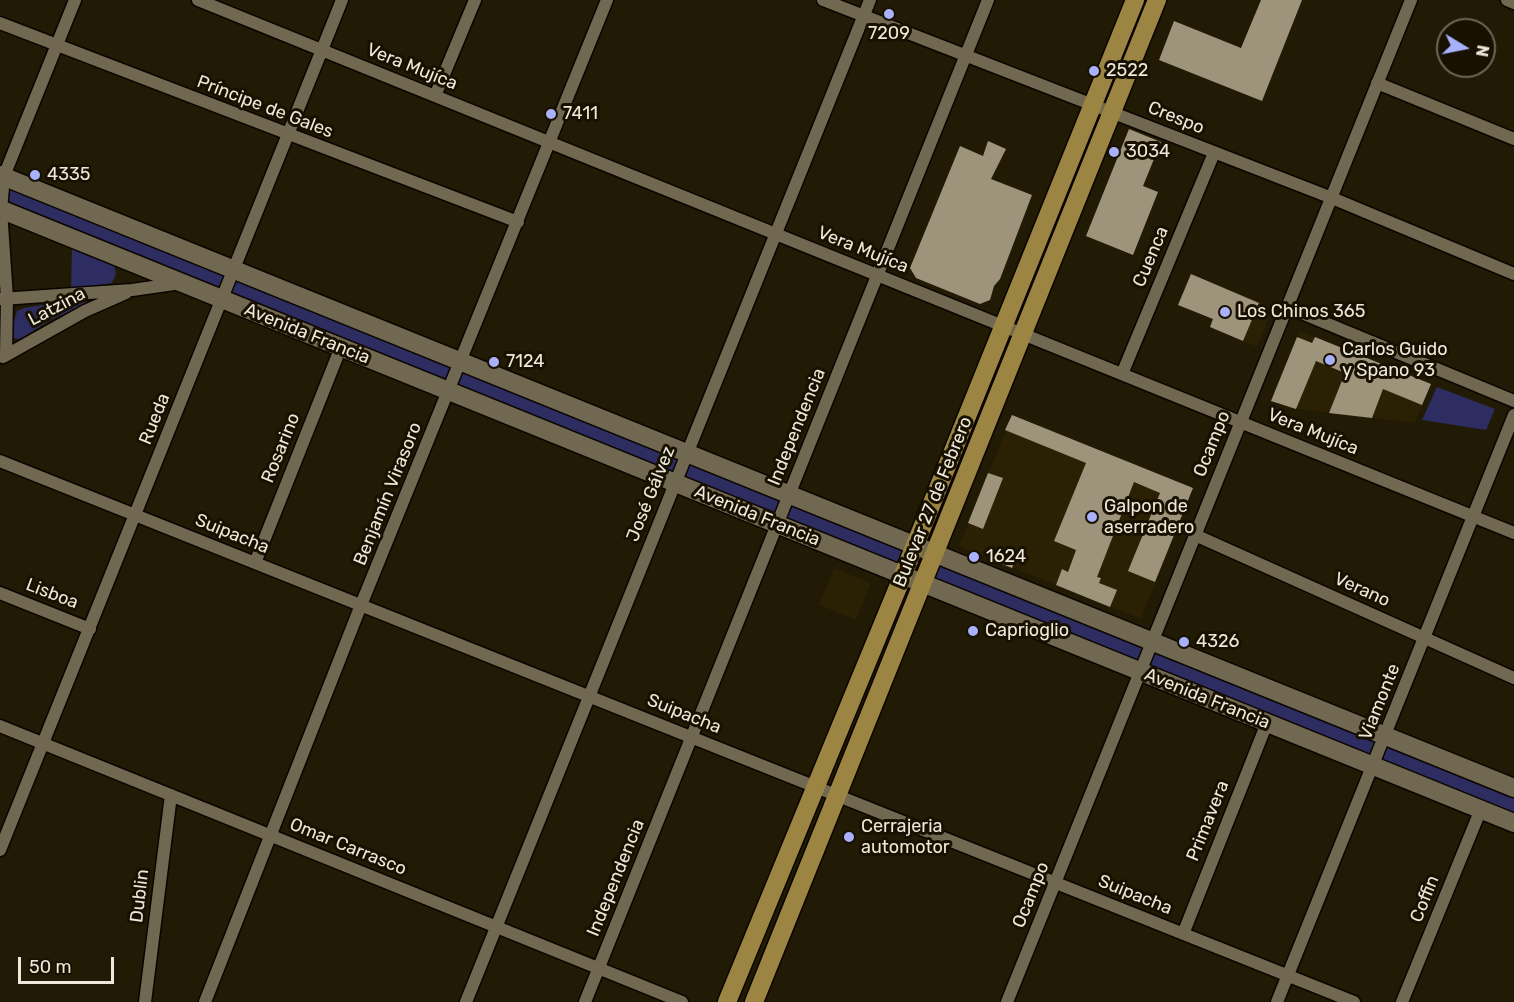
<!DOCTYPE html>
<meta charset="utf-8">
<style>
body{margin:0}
#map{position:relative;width:1514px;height:1002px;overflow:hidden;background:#211a05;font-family:Rubik,sans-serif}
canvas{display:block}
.north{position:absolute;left:1436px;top:18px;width:60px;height:60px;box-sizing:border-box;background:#181100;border:2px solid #6d6758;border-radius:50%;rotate:100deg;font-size:16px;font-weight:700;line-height:24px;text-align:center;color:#ede8db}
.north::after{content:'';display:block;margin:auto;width:21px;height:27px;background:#a9b0fc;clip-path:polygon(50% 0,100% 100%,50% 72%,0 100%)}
.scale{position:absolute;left:18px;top:957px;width:96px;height:27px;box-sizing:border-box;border:3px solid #ede8db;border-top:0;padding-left:8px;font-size:18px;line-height:21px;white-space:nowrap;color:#ede8db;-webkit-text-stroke:4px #181100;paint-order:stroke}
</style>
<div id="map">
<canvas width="1514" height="1002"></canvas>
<div class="north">N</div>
<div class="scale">50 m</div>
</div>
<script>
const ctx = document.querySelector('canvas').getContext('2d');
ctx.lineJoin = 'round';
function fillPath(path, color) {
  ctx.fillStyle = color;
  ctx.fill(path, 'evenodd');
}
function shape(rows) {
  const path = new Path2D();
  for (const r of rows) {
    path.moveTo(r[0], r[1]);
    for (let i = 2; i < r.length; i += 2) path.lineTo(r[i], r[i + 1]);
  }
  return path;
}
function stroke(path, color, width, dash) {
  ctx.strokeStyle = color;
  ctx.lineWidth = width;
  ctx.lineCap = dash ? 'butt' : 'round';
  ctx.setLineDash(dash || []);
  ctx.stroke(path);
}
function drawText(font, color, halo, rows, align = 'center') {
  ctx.font = font + ' Rubik,sans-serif';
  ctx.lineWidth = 6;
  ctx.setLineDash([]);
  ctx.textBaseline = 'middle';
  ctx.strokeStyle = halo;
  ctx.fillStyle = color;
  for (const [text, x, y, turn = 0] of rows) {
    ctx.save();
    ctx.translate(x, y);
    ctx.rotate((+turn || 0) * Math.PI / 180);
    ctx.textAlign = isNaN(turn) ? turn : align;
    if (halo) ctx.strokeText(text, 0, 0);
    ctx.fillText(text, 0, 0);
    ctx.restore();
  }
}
fillPath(shape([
 [1191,274,1273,308,1257,347,1210,327,1213,319,1178,305],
 [1300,331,1431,384,1415,423,1290,408,1271,401],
 [1012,415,1193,488,1141,619,959,546],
 [834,568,871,583,856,620,819,605]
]), '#2a2003');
fillPath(shape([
 [0,175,1514,788,1514,823,0,209],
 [72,249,114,266,116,274,112,283,71,289],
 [79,299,85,302,84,306,50,320,20,339,14,338,12,329,17,311,24,308],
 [1437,387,1495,409,1486,430,1422,420]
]), '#2d2d61');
fillPath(shape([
 [1261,0,1302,0,1262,101,1159,60,1174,21,1241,48],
 [1129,129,1161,142,1143,186,1158,192,1133,255,1086,236],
 [988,141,1006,149,991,179,1032,195,1000,279,994,286,990,300,980,304,916,278,910,268,960,146,983,156],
 [1191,274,1259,303,1243,341,1210,327,1213,319,1178,305],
 [1297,337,1312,343,1315,337,1431,384,1422,405,1383,389,1372,418,1329,413,1345,373,1316,361,1296,409,1271,401],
 [1012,415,1193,488,1155,582,1128,571,1160,493,1134,482,1097,577,1101,578,1099,583,1117,590,1110,607,1056,585,1062,569,1068,572,1076,550,1054,541,1086,463,1005,430],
 [988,473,1003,478,983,529,968,523],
 [1006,554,1016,558,1012,568,1002,564]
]), '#9d947b');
const street = shape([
 [198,0,1514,533],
 [823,0,1332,198,1514,274],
 [1507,0,1514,3],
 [0,23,518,222],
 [1377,83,1514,139],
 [435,96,475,0],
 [1,299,132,290,181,283],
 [1287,307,1514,401],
 [6,354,7,298,1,210,4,176,75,0],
 [3,357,85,311,126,293],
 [1122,374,1214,153],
 [0,461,1354,1002],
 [1195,535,1514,678],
 [255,563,341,347],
 [0,593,90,629],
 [0,726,682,1002],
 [0,850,342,0],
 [1183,934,1267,723],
 [145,1002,171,795],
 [205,1002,361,605,607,0],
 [466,1002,870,0],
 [585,1002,988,0],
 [1007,1002,1411,0],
 [1277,1002,1514,415],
 [1402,1002,1481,809]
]);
const secondary = shape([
 [0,175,1514,788],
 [0,209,1514,823]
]);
const primary = shape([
 [727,1002,903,575,1135,0],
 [754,1002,1157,0]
]);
stroke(street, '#0b0500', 15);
stroke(secondary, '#0b0500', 21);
stroke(primary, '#0b0500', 21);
stroke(street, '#706850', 12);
stroke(secondary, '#706850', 18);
stroke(primary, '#9c8542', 18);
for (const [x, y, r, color] of [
 [889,14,6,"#a9b0fc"],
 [1094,71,6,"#a9b0fc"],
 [551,114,6,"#a9b0fc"],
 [1114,152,6,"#a9b0fc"],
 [35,175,6,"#a9b0fc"],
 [1225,312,6,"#a9b0fc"],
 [1330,360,6,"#a9b0fc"],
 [494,362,6,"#a9b0fc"],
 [1092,517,6,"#a9b0fc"],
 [974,557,6,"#a9b0fc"],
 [973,631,6,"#a9b0fc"],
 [1184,642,6,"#a9b0fc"],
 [849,837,6,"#a9b0fc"]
]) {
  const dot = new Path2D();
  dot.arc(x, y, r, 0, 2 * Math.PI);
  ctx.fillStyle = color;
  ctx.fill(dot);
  stroke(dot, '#181100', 2);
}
drawText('18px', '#ede8db', '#181100', [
 ["7209",889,34,"center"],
 ["2522",1106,71],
 ["7411",563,114],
 ["3034",1126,152],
 ["4335",47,175],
 ["Los Chinos 365",1237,312],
 ["Carlos Guido",1342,350],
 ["y Spano 93",1342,371],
 ["7124",506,362],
 ["Galpon de",1104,507],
 ["aserradero",1104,528],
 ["1624",986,557],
 ["Caprioglio",985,631],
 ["4326",1196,642],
 ["Cerrajeria",861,827],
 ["automotor",861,848]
], 'left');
drawText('18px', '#ede8db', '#181100', [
 ["Vera Mujíca",412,67,22],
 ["Príncipe de Gales",265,107,21],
 ["Crespo",1176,118,22],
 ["Vera Mujíca",863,250,22],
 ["Cuenca",1151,257,-67],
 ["Latzina",57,307,-28],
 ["Avenida Francia",307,334,22],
 ["Rueda",155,419,-68],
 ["Independencia",797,427,-68],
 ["Vera Mujíca",1313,432,22],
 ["Ocampo",1212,444,-68],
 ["Rosarino",281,448,-68],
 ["Benjamín Virasoro",388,494,-68],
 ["José Gálvez",651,494,-68],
 ["Bulevar 27 de Febrero",933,502,-68],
 ["Avenida Francia",757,516,22],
 ["Suipacha",232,534,22],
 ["Verano",1362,590,24],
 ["Lisboa",52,594,21],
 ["Avenida Francia",1207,699,22],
 ["Viamonte",1380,702,-68],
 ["Suipacha",684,714,22],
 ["Primavera",1208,821,-68],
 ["Omar Carrasco",348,847,22],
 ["Independencia",616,878,-68],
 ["Ocampo",1031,895,-68],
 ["Suipacha",1135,895,22],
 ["Dublin",140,896,-83],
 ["Coffin",1425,899,-68]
]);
</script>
